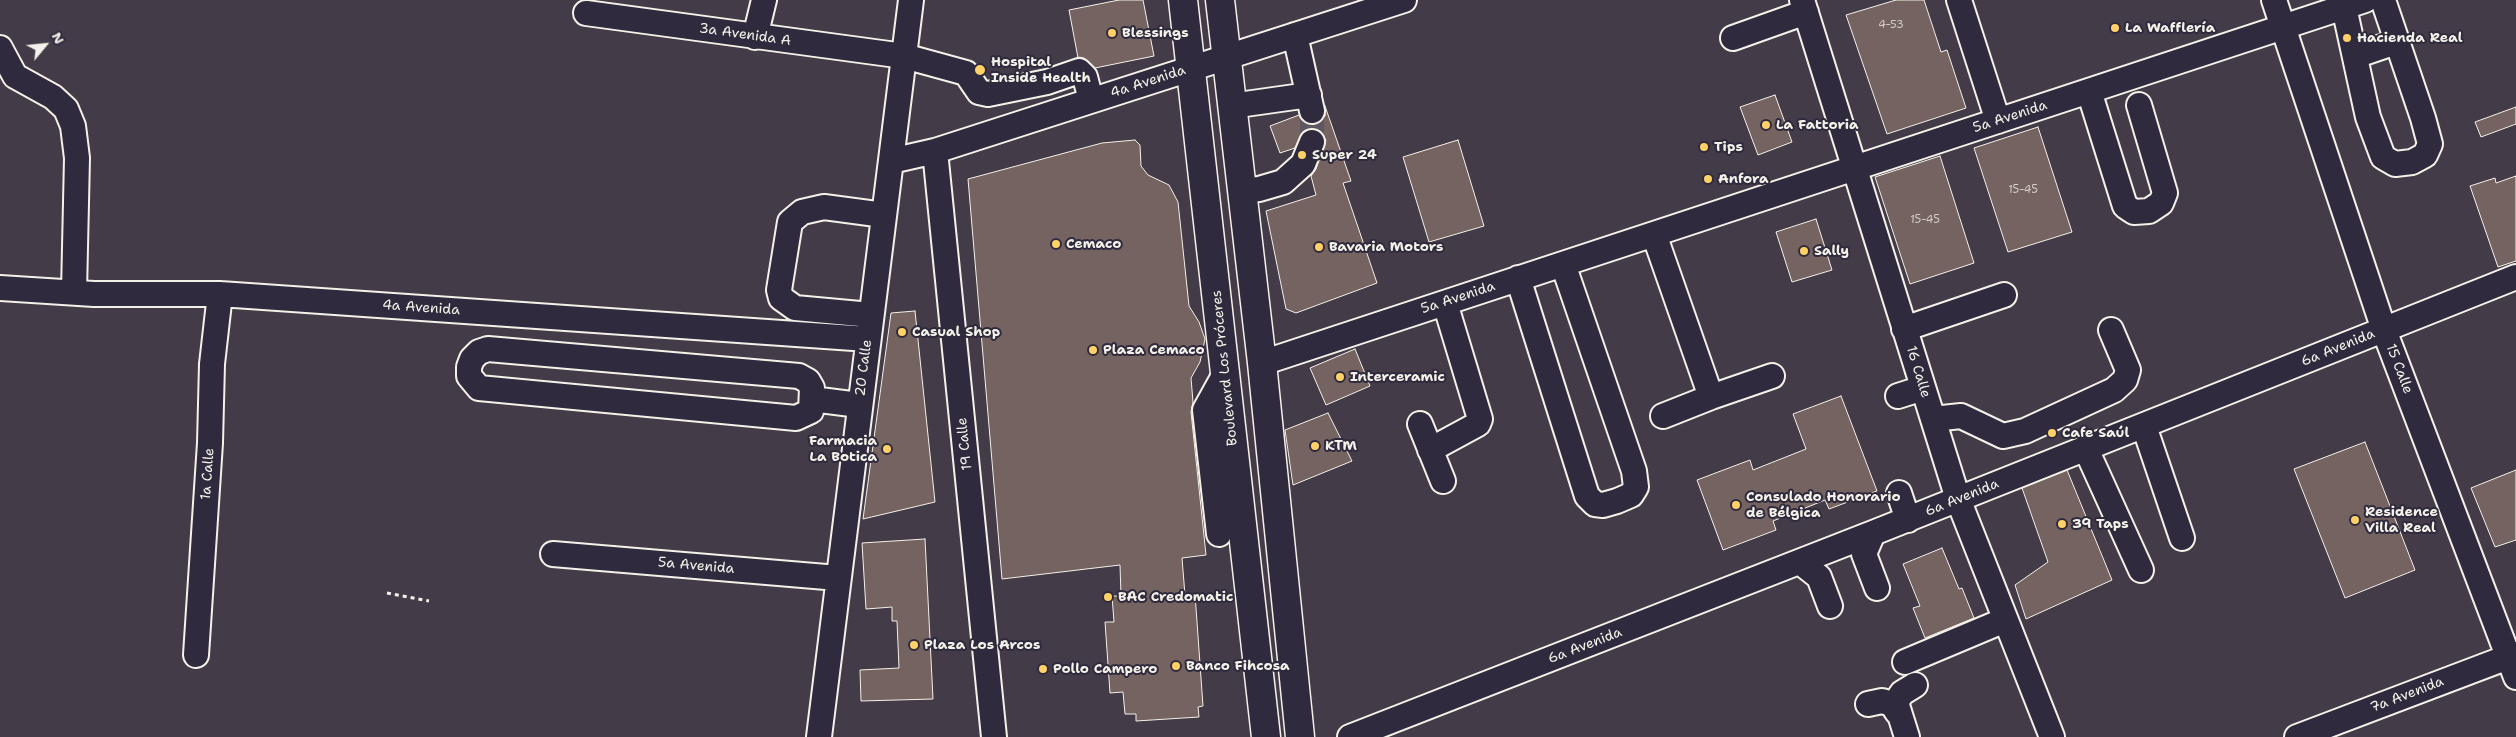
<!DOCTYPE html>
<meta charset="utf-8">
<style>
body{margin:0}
#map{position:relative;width:2516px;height:737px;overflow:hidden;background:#443b48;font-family:"Shantell Sans",sans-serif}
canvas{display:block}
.north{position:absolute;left:20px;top:20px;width:50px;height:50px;-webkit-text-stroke:4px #2f2a3d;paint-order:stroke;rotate:62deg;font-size:14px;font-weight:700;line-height:20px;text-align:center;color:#f4f1e8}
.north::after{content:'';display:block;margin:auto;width:18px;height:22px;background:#f4f1e8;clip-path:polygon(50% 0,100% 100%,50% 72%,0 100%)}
</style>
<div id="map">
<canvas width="2516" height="737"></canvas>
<div class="north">N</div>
</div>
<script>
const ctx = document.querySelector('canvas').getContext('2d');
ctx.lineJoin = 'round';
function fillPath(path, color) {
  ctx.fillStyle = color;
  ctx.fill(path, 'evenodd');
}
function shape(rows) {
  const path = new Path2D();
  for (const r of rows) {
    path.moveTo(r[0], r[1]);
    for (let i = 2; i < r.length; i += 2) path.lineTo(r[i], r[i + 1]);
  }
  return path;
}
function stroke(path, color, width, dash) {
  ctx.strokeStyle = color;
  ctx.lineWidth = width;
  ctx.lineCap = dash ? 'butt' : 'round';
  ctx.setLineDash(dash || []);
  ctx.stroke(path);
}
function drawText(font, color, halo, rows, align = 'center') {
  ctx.font = font + ' "Shantell Sans",sans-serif';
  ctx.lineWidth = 4;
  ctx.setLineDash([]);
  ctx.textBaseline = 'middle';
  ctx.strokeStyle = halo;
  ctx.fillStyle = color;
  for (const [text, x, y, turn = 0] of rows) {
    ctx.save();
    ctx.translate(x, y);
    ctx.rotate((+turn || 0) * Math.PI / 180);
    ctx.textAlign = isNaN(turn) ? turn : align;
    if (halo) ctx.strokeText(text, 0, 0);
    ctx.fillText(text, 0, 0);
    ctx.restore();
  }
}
const building = shape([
 [1119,0,1143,0,1154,56,1095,68,1088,61,1078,58,1069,10,1119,0],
 [1896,0,1924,0,1941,52,1947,50,1966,108,1887,134,1846,15,1896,0],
 [1775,95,1792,142,1758,155,1740,107,1775,95],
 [1325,106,1351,181,1343,183,1377,283,1296,313,1286,309,1266,211,1316,195,1311,176,1316,169,1326,140,1318,130,1310,128,1303,131,1295,148,1280,153,1270,126,1299,115,1307,124,1315,124,1325,116,1325,106],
 [2516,107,2516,124,2481,137,2475,122,2516,107],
 [2038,127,2072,232,2008,252,1974,148,2038,127],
 [1135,140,1140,145,1141,166,1148,175,1169,185,1178,202,1189,306,1199,322,1205,339,1200,362,1191,378,1193,402,1191,412,1206,555,1182,558,1185,595,1195,594,1203,706,1198,707,1199,717,1136,721,1136,714,1125,714,1123,692,1110,693,1105,622,1114,622,1112,596,1121,596,1120,565,1002,579,968,179,1102,143,1135,140],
 [1458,140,1484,226,1429,242,1403,157,1458,140],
 [1940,156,1974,263,1910,284,1875,177,1940,156],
 [2516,176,2516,261,2498,267,2470,186,2495,178,2496,183,2516,176],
 [1816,219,1832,270,1792,282,1776,232,1816,219],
 [915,311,935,502,863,519,891,313,915,311],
 [1355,349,1370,386,1326,405,1310,368,1355,349],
 [1841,396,1877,491,1829,509,1825,500,1773,521,1776,530,1723,550,1697,480,1750,460,1753,470,1806,449,1793,414,1841,396],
 [1328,413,1352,461,1293,485,1285,430,1328,413],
 [2365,442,2415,570,2345,598,2294,469,2365,442],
 [2067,470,2112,580,2026,619,2015,585,2048,562,2022,488,2067,470],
 [2516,470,2516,540,2495,547,2471,488,2516,470],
 [925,539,933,699,861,701,860,670,899,668,897,621,892,621,892,607,866,609,862,543,925,539],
 [1942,548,1959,589,1962,588,1974,618,1925,638,1913,608,1920,606,1903,564,1942,548]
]);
fillPath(building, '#746360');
stroke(building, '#f4f1e8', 1);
stroke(shape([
 [1312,142,1312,111]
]), '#5e5660', 24, [24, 12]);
const minor = shape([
 [1802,0,1958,499,2052,737],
 [1959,0,1998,121],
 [2274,0,2384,330,2516,677],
 [2344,7,2368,117,2383,157,2395,164,2412,162,2425,155,2430,144,2423,118,2383,0],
 [586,13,904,56,966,73,979,92,988,94,1047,82,1079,71,1085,77,1091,100],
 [1295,35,1312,111],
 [755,37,764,0],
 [1733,38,1806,12],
 [0,48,15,76,53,97,66,109,73,126,77,158,74,292],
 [2355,56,2396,42],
 [2089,91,2125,206,2134,212,2149,211,2161,203,2165,193,2139,105],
 [1231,106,1309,95],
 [935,151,994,737],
 [891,161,935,151,1404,0],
 [1241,191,1259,189,1283,182,1303,164,1312,142],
 [1654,234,1711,397,1772,376],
 [1518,278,1587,496,1595,504,1603,505,1617,501,1631,495,1636,487,1634,471,1563,264],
 [0,288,94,294,220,294,868,339],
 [871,315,795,308,781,298,779,290,790,222,802,212,824,207,884,215],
 [1904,329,2004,295],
 [488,349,799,376,808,381,812,388,811,411,796,418,479,388,469,376,469,367,472,359,479,352,488,349],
 [1262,363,2365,0],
 [1898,396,1923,388],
 [812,399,859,405],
 [1663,416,1711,397],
 [1933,419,1961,416,2003,436,2025,431,2114,390,2125,380,2128,370,2111,330],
 [1420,424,1443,481],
 [2144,426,2182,538],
 [2086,449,2141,570],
 [1430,450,1478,424,1480,419,1445,303],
 [1899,493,1908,520],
 [1873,533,1864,554,1877,588],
 [1219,534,1205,410,1226,372],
 [553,554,838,578],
 [1800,562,1819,577,1830,606],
 [196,655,210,443,212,364,220,294],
 [1905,662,2005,620],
 [1868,704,1882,701,1892,704,1897,712],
 [819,737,911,0],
 [1350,737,1873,533,2516,277],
 [1907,737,1896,702,1902,693,1915,685],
 [2297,737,2516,654]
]);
const highway = shape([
 [1183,0,1266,737],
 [1220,0,1262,363,1300,737]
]);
stroke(minor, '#f4f1e8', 28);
stroke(highway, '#f4f1e8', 31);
stroke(shape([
 [387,593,429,601]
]), '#f4f1e8', 3, [4, 4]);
stroke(minor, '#2f2a3d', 24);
stroke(highway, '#2f2a3d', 28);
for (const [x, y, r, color] of [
 [2115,28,5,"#ffd166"],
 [1112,33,5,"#ffd166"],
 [2347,38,5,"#ffd166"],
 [980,70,6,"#ffd166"],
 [1766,125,5,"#ffd166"],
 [1704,147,5,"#ffd166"],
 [1302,155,5,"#ffd166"],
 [1708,179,5,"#ffd166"],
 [1056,244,5,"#ffd166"],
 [1319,247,5,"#ffd166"],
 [1804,251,5,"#ffd166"],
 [902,332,5,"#ffd166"],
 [1093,350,5,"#ffd166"],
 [1340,377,5,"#ffd166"],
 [2052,433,5,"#ffd166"],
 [1315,446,5,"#ffd166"],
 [887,449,5,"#ffd166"],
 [1736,505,5,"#ffd166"],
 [2355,520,5,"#ffd166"],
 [2062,524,5,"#ffd166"],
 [1108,597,5,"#ffd166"],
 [914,645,5,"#ffd166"],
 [1176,666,5,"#ffd166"],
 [1043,669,5,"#ffd166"]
]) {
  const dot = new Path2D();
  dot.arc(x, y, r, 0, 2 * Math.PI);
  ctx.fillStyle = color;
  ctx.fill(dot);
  stroke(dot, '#2f2a3d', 2);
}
drawText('11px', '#d4cec6', null, [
 ["4-53",1891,25],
 ["15-45",2023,190],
 ["15-45",1925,220]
]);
drawText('bold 14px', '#f4f1e8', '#2f2a3d', [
 ["La Wafflería",2125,28],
 ["Blessings",1122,33],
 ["Hacienda Real",2357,38],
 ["Hospital",991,62],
 ["Inside Health",991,78],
 ["La Fattoria",1776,125],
 ["Tips",1714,147],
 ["Super 24",1312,155],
 ["Anfora",1718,179],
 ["Cemaco",1066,244],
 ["Bavaria Motors",1329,247],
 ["Sally",1814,251],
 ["Casual Shop",912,332],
 ["Plaza Cemaco",1103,350],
 ["Interceramic",1350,377],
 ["Cafe Saúl",2062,433],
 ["Farmacia",877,441,"right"],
 ["La Botica",877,457,"right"],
 ["KTM",1325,446],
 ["Consulado Honorario",1746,497],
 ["de Bélgica",1746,513],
 ["Residence",2365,512],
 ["Villa Real",2365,528],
 ["39 Taps",2072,524],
 ["BAC Credomatic",1118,597],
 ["Plaza Los Arcos",924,645],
 ["Banco Fihcosa",1186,666],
 ["Pollo Campero",1053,669]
], 'left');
drawText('14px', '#f4f1e8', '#2f2a3d', [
 ["3a Avenida A",745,35,8],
 ["4a Avenida",1148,82,-18],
 ["5a Avenida",2010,117,-18],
 ["5a Avenida",1458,298,-18],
 ["4a Avenida",421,308,4],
 ["6a Avenida",2338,348,-22],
 ["20 Calle",864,368,-83],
 ["Boulevard Los Próceres",1225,368,-96],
 ["15 Calle",2399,369,69],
 ["16 Calle",1918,372,73],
 ["19 Calle",965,444,-96],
 ["1a Calle",208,474,-86],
 ["6a Avenida",1962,498,-22],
 ["5a Avenida",696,566,5],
 ["6a Avenida",1585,646,-21],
 ["7a Avenida",2407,695,-21]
]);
</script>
